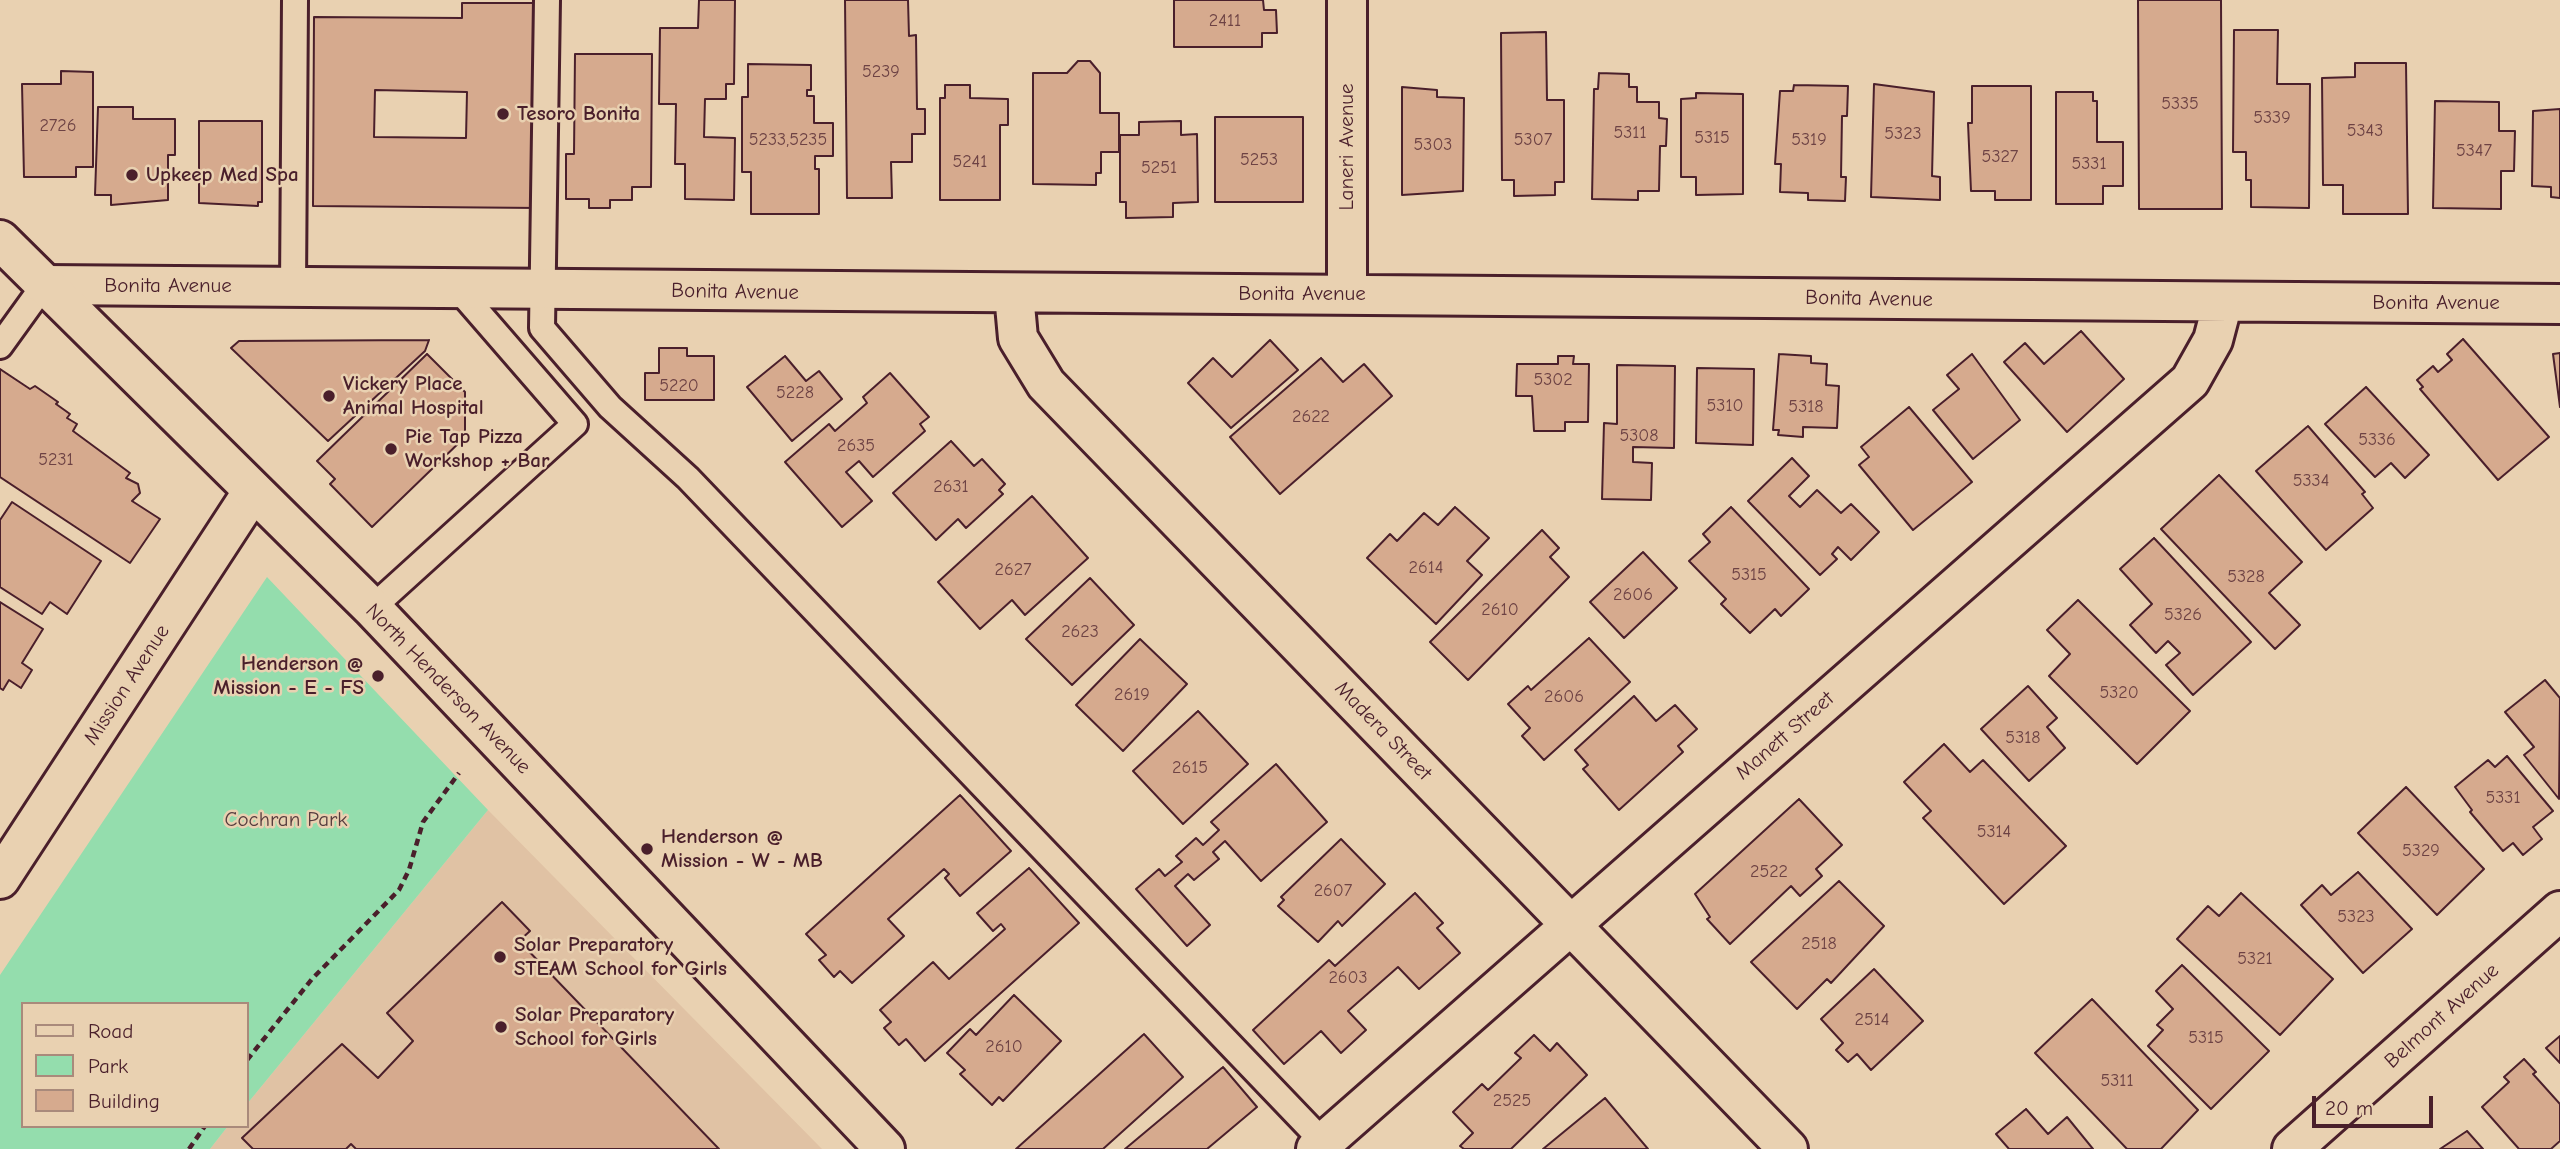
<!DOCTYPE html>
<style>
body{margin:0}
#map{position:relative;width:2560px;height:1149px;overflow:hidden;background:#e9d1b1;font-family:"Comic Neue",sans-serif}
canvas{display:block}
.legend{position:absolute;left:21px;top:1002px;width:228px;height:126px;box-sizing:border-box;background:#e9d1b1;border:2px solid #a98a7b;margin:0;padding:9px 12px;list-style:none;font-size:21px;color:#4a1f2b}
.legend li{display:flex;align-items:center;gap:14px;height:35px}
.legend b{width:35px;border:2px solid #a98a7b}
.scale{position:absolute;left:2312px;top:1096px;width:121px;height:32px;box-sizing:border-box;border:4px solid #4a1f2b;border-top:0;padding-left:9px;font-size:21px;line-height:24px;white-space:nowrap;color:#4a1f2b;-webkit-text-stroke:5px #e9d1b1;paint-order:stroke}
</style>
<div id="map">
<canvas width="2560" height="1149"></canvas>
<ul class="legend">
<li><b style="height:9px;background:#e9d1b1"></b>Road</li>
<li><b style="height:19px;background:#94ddad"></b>Park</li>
<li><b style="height:19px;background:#d6aa8e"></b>Building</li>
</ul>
<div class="scale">20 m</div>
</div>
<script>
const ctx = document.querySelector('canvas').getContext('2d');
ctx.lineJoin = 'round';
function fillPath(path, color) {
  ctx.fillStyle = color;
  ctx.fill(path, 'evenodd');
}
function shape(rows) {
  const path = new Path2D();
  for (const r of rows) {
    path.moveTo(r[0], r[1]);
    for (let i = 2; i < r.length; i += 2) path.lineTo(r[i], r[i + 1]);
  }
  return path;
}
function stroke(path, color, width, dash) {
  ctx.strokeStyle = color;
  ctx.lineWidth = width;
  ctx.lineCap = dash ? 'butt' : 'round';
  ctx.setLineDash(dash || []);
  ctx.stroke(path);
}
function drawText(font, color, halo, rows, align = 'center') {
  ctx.font = font + ' "Comic Neue",sans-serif';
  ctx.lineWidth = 5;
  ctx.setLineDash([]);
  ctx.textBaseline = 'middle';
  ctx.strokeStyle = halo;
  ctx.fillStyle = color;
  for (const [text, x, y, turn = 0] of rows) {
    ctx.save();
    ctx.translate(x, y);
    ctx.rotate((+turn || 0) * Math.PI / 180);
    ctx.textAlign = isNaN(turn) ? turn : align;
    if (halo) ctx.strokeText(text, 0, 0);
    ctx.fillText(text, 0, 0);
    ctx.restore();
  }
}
fillPath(shape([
 [488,810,822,1149,210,1149,228,1126,247,1126,247,1104]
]), '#e0c2a4');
fillPath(shape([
 [267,577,488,810,247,1104,247,1004,23,1004,23,1126,228,1126,210,1149,0,1149,0,975]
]), '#94ddad');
const building = shape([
 [699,0,735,0,734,84,726,84,726,99,705,99,704,137,735,138,734,200,685,199,685,164,675,164,676,104,659,104,660,28,698,28,699,0],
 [845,0,908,0,909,36,916,35,917,109,925,109,925,134,912,134,912,162,891,162,892,198,847,198,845,0],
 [1174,0,1263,0,1264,10,1276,10,1277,33,1262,33,1262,47,1174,47,1174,0],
 [2138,0,2221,0,2222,209,2139,209,2138,0],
 [462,3,540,3,539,208,313,206,314,17,462,18,462,3],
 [375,90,467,92,466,138,374,137,375,90],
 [2234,30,2278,30,2277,84,2310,84,2309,208,2251,207,2251,180,2246,180,2246,152,2233,152,2234,30],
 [1546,32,1547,100,1564,100,1564,182,1555,182,1555,195,1514,196,1514,180,1502,180,1501,33,1546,32],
 [575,54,652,54,651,187,632,187,632,200,610,200,610,208,589,208,589,199,566,199,566,154,574,154,575,54],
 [1078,61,1090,61,1100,73,1100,113,1119,113,1119,152,1101,152,1101,173,1096,173,1096,185,1033,184,1033,73,1067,73,1078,61],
 [2355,63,2406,63,2408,214,2343,214,2343,185,2323,185,2322,78,2355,77,2355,63],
 [748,64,811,65,811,90,807,90,807,96,814,96,814,123,833,123,833,156,815,156,815,169,819,169,819,214,751,214,751,172,742,172,742,97,748,97,748,64],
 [61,71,93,72,93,167,76,167,76,177,24,177,22,84,61,84,61,71],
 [1599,73,1629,74,1629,87,1637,87,1637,102,1659,102,1659,118,1667,119,1666,146,1660,146,1659,191,1638,191,1638,200,1592,199,1594,89,1598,89,1599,73],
 [1874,84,1934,92,1932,176,1940,177,1940,200,1871,197,1874,84],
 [945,85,970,85,970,98,1008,99,1008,125,1000,125,1000,200,940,200,940,98,945,98,945,85],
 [1794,85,1848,86,1847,116,1842,116,1841,177,1846,177,1845,201,1808,200,1808,193,1780,192,1781,164,1775,164,1780,91,1793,91,1794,85],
 [1972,86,2031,86,2031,200,1995,200,1995,191,1971,191,1968,123,1972,123,1972,86],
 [1402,87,1437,90,1437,97,1464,98,1463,191,1402,195,1402,87],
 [2056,92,2093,92,2093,101,2097,101,2097,142,2123,142,2123,186,2103,186,2103,204,2056,204,2056,92],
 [1696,93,1743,94,1743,194,1696,195,1696,177,1681,177,1681,99,1696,98,1696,93],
 [2435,101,2499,102,2499,131,2515,131,2514,171,2501,171,2501,209,2433,208,2435,101],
 [98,107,133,107,133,119,175,119,175,155,168,155,168,200,111,205,111,195,95,195,98,107],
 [2560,109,2560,198,2551,197,2551,187,2532,186,2533,111,2560,109],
 [1215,117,1303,117,1303,202,1215,202,1215,117],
 [199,121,262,121,262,202,258,202,258,206,199,203,199,121],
 [1181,121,1181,135,1197,134,1198,202,1173,203,1173,217,1126,218,1126,202,1120,202,1120,135,1139,135,1139,122,1181,121],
 [2081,331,2124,379,2067,432,2004,362,2025,343,2044,364,2081,331],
 [2463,339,2549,437,2498,480,2420,389,2423,387,2417,380,2433,366,2438,372,2452,360,2447,354,2463,339],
 [429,340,425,351,328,441,231,348,239,341,429,340],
 [1270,340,1298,370,1231,428,1188,383,1213,358,1232,377,1270,340],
 [659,348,687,348,687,356,714,356,714,400,645,400,645,373,659,373,659,348],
 [2560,353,2560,407,2553,354,2560,353],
 [427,354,465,392,465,437,372,527,330,484,335,479,317,461,427,354],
 [1779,354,1811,356,1811,363,1827,364,1826,385,1839,386,1837,428,1803,427,1803,437,1778,435,1779,430,1773,430,1779,354],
 [1972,354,2020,420,1973,459,1933,410,1959,389,1947,375,1972,354],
 [785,356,806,381,819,371,842,399,792,441,747,387,785,356],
 [1558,356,1574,356,1573,364,1589,364,1588,422,1565,422,1565,431,1534,431,1532,396,1516,396,1517,364,1558,364,1558,356],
 [1321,358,1343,382,1364,364,1392,396,1280,494,1230,437,1321,358],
 [1617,365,1675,366,1674,448,1633,447,1633,462,1652,463,1651,500,1602,499,1604,423,1617,424,1617,365],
 [1697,368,1754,369,1753,445,1696,443,1697,368],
 [0,369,30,389,35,386,58,402,56,404,70,414,67,418,77,424,73,431,130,473,126,478,138,484,140,493,132,501,160,519,130,563,0,477,0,369],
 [890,373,929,417,920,424,925,431,873,477,859,461,846,472,872,501,842,527,785,462,829,424,835,431,867,403,863,397,890,373],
 [2366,387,2429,455,2405,478,2391,463,2375,477,2325,424,2366,387],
 [1909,407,1972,482,1913,530,1859,465,1869,457,1861,447,1909,407],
 [2308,426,2365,492,2362,494,2373,508,2326,550,2256,471,2308,426],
 [951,441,974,466,982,459,1005,484,999,490,1003,494,966,528,958,519,936,540,893,493,951,441],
 [1792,458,1809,476,1789,496,1800,507,1817,490,1841,513,1851,504,1879,532,1851,560,1838,547,1832,554,1837,559,1820,575,1748,501,1792,458],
 [2219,475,2302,562,2269,593,2300,625,2275,649,2161,529,2219,475],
 [1032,496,1088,558,1025,615,1012,600,980,629,938,582,1032,496],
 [12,502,101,561,67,614,50,602,42,614,0,587,0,520,12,502],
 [1455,507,1489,538,1467,561,1482,575,1436,624,1367,558,1390,534,1397,541,1424,513,1438,525,1455,507],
 [1731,507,1809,589,1781,616,1775,609,1750,633,1721,604,1726,599,1689,561,1710,542,1703,534,1731,507],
 [1542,530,1559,548,1550,557,1569,577,1468,680,1430,642,1542,530],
 [2154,538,2251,642,2193,695,2166,665,2180,653,2168,641,2156,653,2130,625,2152,604,2120,569,2154,538],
 [1643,552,1677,588,1624,638,1590,602,1643,552],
 [1090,578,1134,625,1072,685,1026,639,1090,578],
 [2078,600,2190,711,2137,764,2049,676,2070,654,2047,630,2078,600],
 [0,602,43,629,22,663,32,670,21,688,9,680,3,690,0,688,0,602],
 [1589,638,1630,682,1544,760,1522,736,1530,728,1508,704,1528,686,1531,690,1589,638],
 [1140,639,1187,684,1123,751,1076,705,1140,639],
 [2545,680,2560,698,2559,799,2524,755,2534,747,2505,712,2545,680],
 [2028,686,2057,718,2047,727,2065,748,2029,781,1981,729,2028,686],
 [1634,696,1656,721,1675,705,1697,729,1678,746,1683,752,1619,810,1583,769,1588,765,1575,750,1634,696],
 [1198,711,1248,764,1183,824,1133,771,1198,711],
 [1944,744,1970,772,1983,760,2066,846,2004,904,1923,818,1931,811,1904,782,1944,744],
 [2507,756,2553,811,2533,827,2542,839,2523,855,2513,843,2503,851,2470,812,2472,810,2455,787,2488,760,2495,767,2507,756],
 [1276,764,1327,822,1261,881,1225,841,1213,852,1219,859,1194,880,1188,874,1175,886,1210,925,1187,946,1136,889,1159,869,1165,876,1182,862,1176,856,1196,838,1203,845,1219,830,1211,822,1276,764],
 [2406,787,2484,869,2437,915,2358,833,2406,787],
 [960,795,1011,851,960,896,945,878,949,874,944,869,888,919,904,936,852,983,840,971,834,977,819,960,826,955,806,934,960,795],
 [1799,799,1842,845,1816,869,1822,876,1800,896,1791,886,1730,944,1707,919,1710,917,1695,894,1799,799],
 [1341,839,1385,884,1342,926,1338,921,1318,942,1278,906,1284,900,1281,897,1341,839],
 [1029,868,1079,923,925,1061,906,1039,899,1045,884,1028,891,1022,880,1010,933,962,949,979,1005,929,1001,924,993,931,977,913,1029,868],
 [2358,872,2412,929,2363,973,2301,905,2322,885,2331,895,2358,872],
 [1839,881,1884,926,1831,983,1827,979,1797,1009,1751,962,1839,881],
 [1415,893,1443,923,1437,928,1460,953,1419,989,1398,967,1348,1011,1366,1030,1341,1053,1321,1031,1284,1064,1253,1030,1329,960,1335,966,1415,893],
 [2241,893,2333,979,2280,1035,2177,939,2208,906,2219,916,2241,893],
 [502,902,530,931,519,941,719,1149,356,1149,351,1144,346,1149,253,1149,242,1138,342,1044,378,1078,413,1041,387,1013,502,902],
 [2182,965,2269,1051,2211,1109,2148,1046,2163,1030,2157,1025,2173,1009,2156,991,2182,965],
 [1874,969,1923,1021,1871,1070,1857,1054,1848,1062,1836,1050,1843,1043,1821,1019,1874,969],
 [1014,995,1061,1041,1003,1101,999,1097,992,1105,960,1074,965,1070,947,1053,970,1029,976,1035,1014,995],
 [2092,999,2198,1110,2161,1149,2127,1149,2035,1053,2092,999],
 [1144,1034,1183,1077,1103,1149,1016,1149,1144,1034],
 [1534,1035,1550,1051,1557,1043,1587,1075,1511,1149,1464,1149,1460,1146,1473,1133,1453,1112,1482,1084,1488,1090,1521,1058,1515,1053,1534,1035],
 [2560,1036,2560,1063,2546,1048,2560,1036],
 [2524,1059,2536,1072,2533,1074,2560,1104,2560,1141,2551,1149,2519,1149,2482,1107,2509,1082,2504,1077,2524,1059],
 [1223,1067,1257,1107,1207,1149,1125,1149,1223,1067],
 [1605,1098,1648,1149,1543,1149,1605,1098],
 [2026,1109,2048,1134,2067,1117,2093,1149,2009,1149,1996,1134,2026,1109],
 [2467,1131,2483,1149,2440,1149,2467,1131]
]);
fillPath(building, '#d6aa8e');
stroke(building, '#4a1f2b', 2);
const service = shape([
 [547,0,542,328,610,407,688,478,1330,1149],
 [293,287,295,0],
 [0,346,44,285],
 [372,608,575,424,458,289]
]);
const minor = shape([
 [1347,0,1347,294],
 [44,285,2560,304],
 [1014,294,1018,338,1046,384,1788,1149],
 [0,879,253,491],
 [1316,1149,2190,381,2213,340,2223,302],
 [2292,1149,2560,911]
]);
const tertiary = shape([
 [0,240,372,608,885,1149]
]);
stroke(service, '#4a1f2b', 30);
stroke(minor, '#4a1f2b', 44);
stroke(tertiary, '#4a1f2b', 44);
stroke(shape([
 [247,1060,312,979,399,890,409,870,423,822,459,773],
 [189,1149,205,1126]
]), '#4a1f2b', 4.5, [7, 5]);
stroke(service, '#e9d1b1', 24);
stroke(minor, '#e9d1b1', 38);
stroke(tertiary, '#e9d1b1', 38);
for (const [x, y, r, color] of [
 [503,114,7,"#4a1f2b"],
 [132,175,7,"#4a1f2b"],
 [329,396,7,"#4a1f2b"],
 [391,449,7,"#4a1f2b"],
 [378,676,7,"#4a1f2b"],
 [647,849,7,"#4a1f2b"],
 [500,957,7,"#4a1f2b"],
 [501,1027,7,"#4a1f2b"]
]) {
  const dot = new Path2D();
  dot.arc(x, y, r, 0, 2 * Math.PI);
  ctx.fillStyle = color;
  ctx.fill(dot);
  stroke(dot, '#e9d1b1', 2.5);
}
drawText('18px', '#6d4244', null, [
 ["2411",1225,21],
 ["5239",881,72],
 ["5335",2180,104],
 ["5339",2272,118],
 ["2726",58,126],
 ["5343",2365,131],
 ["5311",1630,133],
 ["5323",1903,134],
 ["5315",1712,138],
 ["5233,5235",788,140],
 ["5307",1533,140],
 ["5319",1809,140],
 ["5303",1433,145],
 ["5347",2474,151],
 ["5327",2000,157],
 ["5253",1259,160],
 ["5241",970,162],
 ["5331",2089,164],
 ["5251",1159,168],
 ["5302",1553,380],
 ["5220",679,386],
 ["5228",795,393],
 ["5310",1725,406],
 ["5318",1806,407],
 ["2622",1311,417],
 ["5308",1639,436],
 ["5336",2377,440],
 ["2635",856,446],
 ["5231",56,460],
 ["5334",2311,481],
 ["2631",951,487],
 ["2614",1426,568],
 ["2627",1013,570],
 ["5315",1749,575],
 ["5328",2246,577],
 ["2606",1633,595],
 ["2610",1500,610],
 ["5326",2183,615],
 ["2623",1080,632],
 ["5320",2119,693],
 ["2619",1132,695],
 ["2606",1564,697],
 ["5318",2023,738],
 ["2615",1190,768],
 ["5331",2503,798],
 ["5314",1994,832],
 ["5329",2421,851],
 ["2522",1769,872],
 ["2607",1333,891],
 ["5323",2356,917],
 ["2518",1819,944],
 ["5321",2255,959],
 ["2603",1348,978],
 ["2514",1872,1020],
 ["5315",2206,1038],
 ["2610",1004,1047],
 ["5311",2117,1081],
 ["2525",1512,1101]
]);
drawText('bold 21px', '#4a1f2b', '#e9d1b1', [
 ["Tesoro Bonita",517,114],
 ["Upkeep Med Spa",146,175],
 ["Vickery Place",343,384],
 ["Animal Hospital",343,408],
 ["Pie Tap Pizza",405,437],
 ["Workshop + Bar",405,461],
 ["Henderson @",364,664,"right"],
 ["Mission - E - FS",364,688,"right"],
 ["Henderson @",661,837],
 ["Mission - W - MB",661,861],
 ["Solar Preparatory",514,945],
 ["STEAM School for Girls",514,969],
 ["Solar Preparatory",515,1015],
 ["School for Girls",515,1039]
], 'left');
drawText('21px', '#4a1f2b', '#e9d1b1', [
 ["Laneri Avenue",1347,147,-90],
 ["Bonita Avenue",168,286],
 ["Bonita Avenue",735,292,1],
 ["Bonita Avenue",1302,294],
 ["Bonita Avenue",1869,299,1],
 ["Bonita Avenue",2436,303],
 ["Mission Avenue",127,685,-57],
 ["North Henderson Avenue",448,689,46],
 ["Madera Street",1383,731,46],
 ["Manett Street",1785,736,-41],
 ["Belmont Avenue",2442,1016,-42]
]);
drawText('21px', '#553c3e', '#e9d1b1', [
 ["Cochran Park",286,820]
]);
</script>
